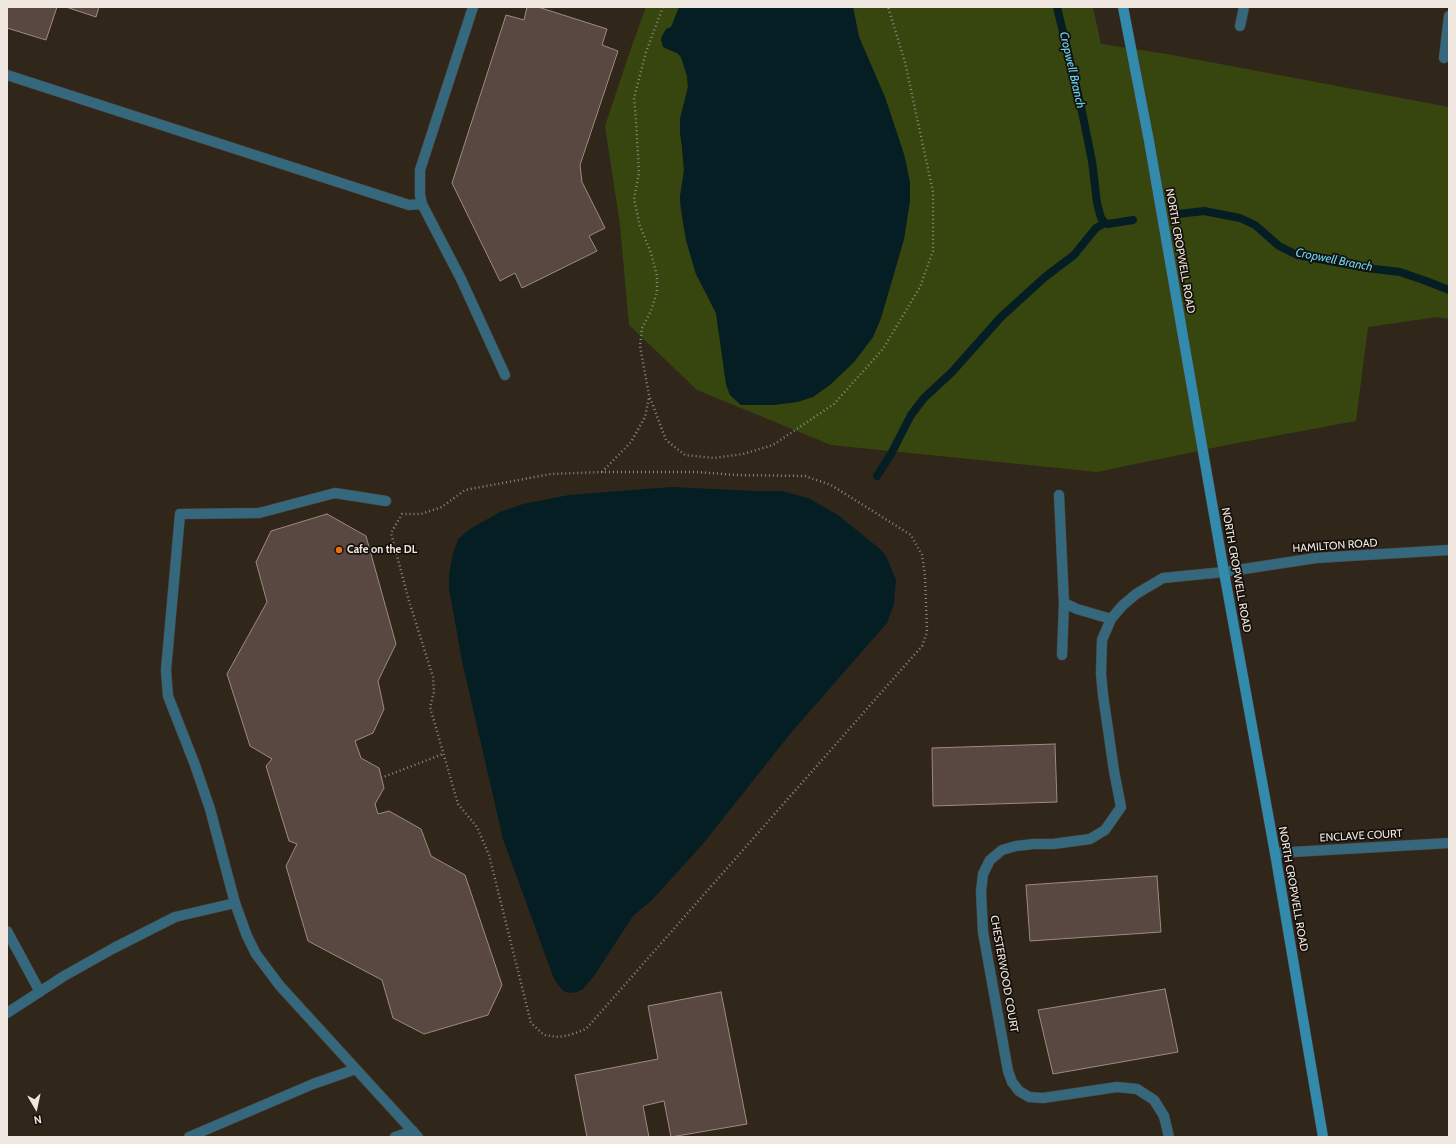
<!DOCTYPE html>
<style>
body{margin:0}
#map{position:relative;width:1456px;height:1144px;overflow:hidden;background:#31261a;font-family:Cabin,sans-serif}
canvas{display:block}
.frame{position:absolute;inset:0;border:8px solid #efe7df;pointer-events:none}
.north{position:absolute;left:16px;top:1088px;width:40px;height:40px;-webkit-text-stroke:3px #15100b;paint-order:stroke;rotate:171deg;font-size:11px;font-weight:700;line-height:16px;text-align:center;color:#efe7df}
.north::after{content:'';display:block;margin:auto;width:14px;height:18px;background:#efe7df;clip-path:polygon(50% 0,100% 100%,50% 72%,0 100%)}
</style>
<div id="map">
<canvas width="1456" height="1144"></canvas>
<div class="frame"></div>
<div class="north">N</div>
</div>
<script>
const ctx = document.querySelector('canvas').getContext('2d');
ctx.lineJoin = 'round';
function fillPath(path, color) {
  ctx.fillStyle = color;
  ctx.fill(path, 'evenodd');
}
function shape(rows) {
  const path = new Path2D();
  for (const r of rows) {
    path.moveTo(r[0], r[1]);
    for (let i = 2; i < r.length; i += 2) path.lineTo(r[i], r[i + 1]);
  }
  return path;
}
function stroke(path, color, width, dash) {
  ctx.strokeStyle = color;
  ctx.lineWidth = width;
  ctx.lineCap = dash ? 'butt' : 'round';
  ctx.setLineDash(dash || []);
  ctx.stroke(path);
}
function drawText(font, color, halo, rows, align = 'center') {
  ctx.font = font + ' Cabin,sans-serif';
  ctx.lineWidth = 3.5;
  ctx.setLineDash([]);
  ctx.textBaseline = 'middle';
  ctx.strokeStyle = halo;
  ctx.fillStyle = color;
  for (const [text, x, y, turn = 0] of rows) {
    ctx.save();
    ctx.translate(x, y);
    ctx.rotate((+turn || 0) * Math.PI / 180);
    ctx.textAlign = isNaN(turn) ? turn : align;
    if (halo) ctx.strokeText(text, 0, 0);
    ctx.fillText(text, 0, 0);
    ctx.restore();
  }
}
fillPath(shape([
 [646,7,679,7,665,48,677,53,681,57,687,76,688,87,680,119,680,133,682,147,684,170,680,197,681,210,686,240,696,274,716,313,726,384,730,395,741,405,773,405,797,402,813,397,831,384,854,362,873,337,881,318,904,239,910,200,910,183,906,162,885,98,859,37,853,7,1093,7,1101,44,1167,54,1449,107,1449,319,1437,317,1368,327,1356,421,1237,443,1097,472,831,445,697,390,629,325,620,225,605,126,630,51]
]), '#36460e');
fillPath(shape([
 [679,7,853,7,859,37,885,97,904,154,910,183,910,200,904,239,881,318,873,337,854,362,831,384,813,397,797,402,773,405,741,405,730,395,726,384,716,313,696,274,686,240,681,210,680,197,684,170,682,147,680,133,680,119,688,87,687,76,681,57,677,53,663,47,661,40,662,36,666,29,671,27],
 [672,487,755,491,782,491,808,498,838,515,880,549,886,556,896,580,894,604,887,623,790,734,702,845,652,900,633,916,594,976,583,989,577,992,570,993,563,991,554,979,503,839,462,661,449,588,449,576,452,557,458,539,470,529,500,512,523,504,569,495]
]), '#051e24');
stroke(shape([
 [1057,7,1081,107,1092,161,1097,203,1101,218,1105,223,1108,224,1133,220],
 [1178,214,1204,211,1240,218,1255,225,1279,246,1297,255,1367,268,1400,272,1426,281,1449,290],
 [877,476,891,454,911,415,924,398,952,372,1001,317,1045,277,1074,255,1096,228,1105,223]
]), '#051e24', 8);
const building = shape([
 [7,7,57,7,46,40,7,28,7,7],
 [66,7,99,7,96,17,66,7],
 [527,7,538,7,607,29,602,45,618,51,580,165,582,182,605,228,589,236,597,251,522,288,515,273,500,281,452,183,506,15,524,20,527,7],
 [327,514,366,536,396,644,378,681,384,709,373,733,355,741,361,758,379,768,384,788,375,804,378,814,389,811,421,829,431,856,465,875,502,985,488,1015,424,1034,393,1018,382,980,308,941,286,866,297,844,289,841,266,766,272,759,250,746,227,674,267,602,256,562,271,531,327,514],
 [1055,744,1057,802,933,806,932,748,1055,744],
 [1157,876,1161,932,1030,941,1026,885,1157,876],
 [1165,989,1178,1052,1053,1074,1038,1010,1165,989],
 [721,992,747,1124,671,1137,664,1101,643,1106,649,1137,587,1137,575,1075,658,1059,648,1006,721,992]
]);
fillPath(building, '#594741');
stroke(building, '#9f8a83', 1);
const lane = shape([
 [473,7,420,170,420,195,422,204,461,279,505,375],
 [1240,26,1244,7],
 [1444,58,1449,16],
 [7,75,409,205,422,204],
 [1059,495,1064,603,1062,655],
 [1064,603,1077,609,1111,619],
 [235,903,247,936,256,954,280,986,418,1137],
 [7,931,40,992],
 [7,1013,64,976,114,948,175,917,235,903,210,809,195,765,168,696,166,670,180,514,259,513,335,493,386,501],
 [189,1137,313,1084,356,1069],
 [395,1137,413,1131]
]);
const street = shape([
 [1275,853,1449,843],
 [1169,1137,1164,1116,1154,1100,1137,1089,1117,1087,1043,1098,1029,1097,1019,1091,1012,1082,1008,1071,983,932,981,892,983,874,990,860,1002,850,1016,846,1034,844,1053,844,1090,839,1105,830,1121,807,1114,771,1103,695,1101,674,1102,640,1111,619,1122,606,1136,594,1163,578,1224,572,1316,558,1449,550]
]);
const secondary = shape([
 [1123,7,1149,141,1224,572,1275,853,1323,1137]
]);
stroke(lane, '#4c4136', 11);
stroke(street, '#4c4136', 11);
stroke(secondary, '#4c4136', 11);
stroke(shape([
 [663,7,646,52,634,98,636,119,639,173,634,199,640,226,651,253,657,276,657,292,651,311,642,328,640,346,649,395,666,440,685,455,714,458,743,454,773,445,834,404,883,349,920,287,933,251,933,192,905,62,888,7],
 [601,472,697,472,736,475,805,476,831,485,911,535,922,555,925,576,927,632,922,646,586,1029,570,1035,558,1037,544,1035,531,1023,489,855,477,827,458,804,430,707,434,692,433,677,409,601,391,533,402,514,421,514,442,507,465,490,551,474,601,472],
 [602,472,631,442,645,417,649,397],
 [381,778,443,754]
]), '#90867c', 2.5, [1, 3]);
stroke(lane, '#35687d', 10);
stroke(street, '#35687d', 10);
stroke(secondary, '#328bad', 10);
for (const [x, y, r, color] of [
 [339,550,4,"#e8710a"]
]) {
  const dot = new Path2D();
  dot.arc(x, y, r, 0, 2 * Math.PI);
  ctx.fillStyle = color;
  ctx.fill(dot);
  stroke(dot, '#15100b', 1.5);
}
drawText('11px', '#efe7df', '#15100b', [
 ["NORTH CROPWELL ROAD",1180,251,80],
 ["HAMILTON ROAD",1335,546,-4],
 ["NORTH CROPWELL ROAD",1236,570,80],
 ["ENCLAVE COURT",1361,836,-3],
 ["NORTH CROPWELL ROAD",1293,889,80],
 ["CHESTERWOOD COURT",1004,974,80]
]);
drawText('bold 11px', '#efe7df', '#15100b', [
 ["Cafe on the DL",347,550]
], 'left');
drawText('italic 12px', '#64d8f5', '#15100b', [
 ["Cropwell Branch",1072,70,77],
 ["Cropwell Branch",1334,260,11]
]);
</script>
